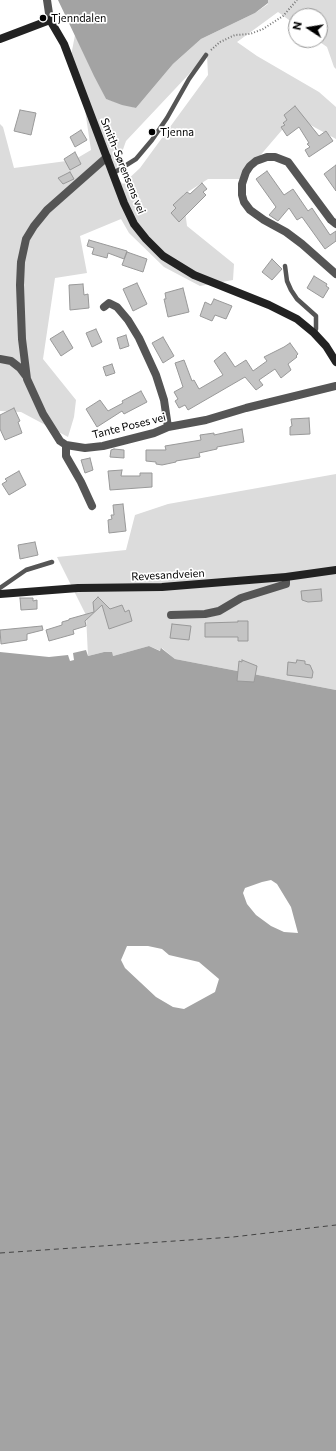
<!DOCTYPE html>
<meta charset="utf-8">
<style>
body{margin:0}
#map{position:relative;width:336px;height:1451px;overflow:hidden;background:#fff;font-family:Commissioner,sans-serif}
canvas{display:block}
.north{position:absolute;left:288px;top:8px;width:40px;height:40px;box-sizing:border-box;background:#fff;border:1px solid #999;border-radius:50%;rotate:282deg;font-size:11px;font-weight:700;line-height:16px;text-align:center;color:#000}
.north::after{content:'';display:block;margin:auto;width:14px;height:18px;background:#000;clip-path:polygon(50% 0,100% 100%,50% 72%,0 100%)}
</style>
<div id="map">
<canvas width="336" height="1451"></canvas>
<div class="north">N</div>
</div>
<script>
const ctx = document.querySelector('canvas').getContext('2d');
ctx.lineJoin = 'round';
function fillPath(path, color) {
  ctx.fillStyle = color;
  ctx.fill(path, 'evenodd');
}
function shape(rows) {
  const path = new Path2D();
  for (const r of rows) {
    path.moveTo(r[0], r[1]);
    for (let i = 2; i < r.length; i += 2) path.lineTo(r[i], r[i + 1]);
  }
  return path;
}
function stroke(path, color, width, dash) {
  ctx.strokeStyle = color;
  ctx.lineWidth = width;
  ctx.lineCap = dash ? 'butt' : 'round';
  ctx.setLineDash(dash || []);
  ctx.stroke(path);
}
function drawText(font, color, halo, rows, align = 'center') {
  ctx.font = font + ' Commissioner,sans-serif';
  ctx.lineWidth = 3.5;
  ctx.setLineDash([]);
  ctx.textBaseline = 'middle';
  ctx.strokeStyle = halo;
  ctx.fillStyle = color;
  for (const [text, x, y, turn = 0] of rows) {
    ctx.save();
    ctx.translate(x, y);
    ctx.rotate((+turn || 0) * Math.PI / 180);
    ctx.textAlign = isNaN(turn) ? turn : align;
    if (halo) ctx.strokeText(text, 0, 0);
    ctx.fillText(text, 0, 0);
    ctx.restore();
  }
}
fillPath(shape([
 [268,0,336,0,336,69,334,67,327,47,317,40,320,40,320,16,296,16,296,25,278,12,237,42,257,56,319,92,336,107,336,139,294,116,240,179,208,179,183,195,187,226,234,264,233,280,200,286,164,267,129,233,121,219,80,236,87,273,55,278,43,359,76,400,74,417,68,437,21,412,0,411,0,124,3,127,14,168,74,160,91,150,82,90,70,61,75,35,106,99,136,108,173,64,201,39,255,13,268,4],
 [207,55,208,75,140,168,123,184,114,175,126,141],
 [336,474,336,690,175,659,162,648,161,651,149,646,113,656,104,652,88,656,86,615,57,557,126,550,135,515,168,504]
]), '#dcdcdc');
fillPath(shape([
 [58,0,268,0,268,3,255,13,201,39,173,64,136,108,122,105,106,99,94,76],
 [149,646,160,651,161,648,175,659,336,690,336,1451,0,1451,0,652,49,657,68,655,70,661,74,660,73,653,86,650,88,656,104,652,112,652,113,656],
 [271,880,277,884,291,907,298,933,284,932,271,926,256,915,247,904,243,893,245,888,262,882],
 [127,946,148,946,162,949,169,955,199,962,219,979,215,992,184,1009,173,1007,156,997,125,968,121,960]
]), '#a3a3a3');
stroke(shape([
 [0,1253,233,1237,336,1225]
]), '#444', 1, [5, 4]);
const building = shape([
 [295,106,319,136,326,131,333,141,309,157,305,150,310,147,307,144,309,143,299,127,287,136,281,127,285,125,283,123,287,120,284,115,295,106],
 [20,110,36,113,31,135,14,131,20,110],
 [81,130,87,140,75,147,70,137,81,130],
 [75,152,81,164,70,170,64,159,75,152],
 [336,165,336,191,324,174,336,165],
 [267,171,284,195,293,189,308,211,312,208,330,235,336,231,336,241,325,249,302,217,297,220,289,208,278,221,269,215,276,207,256,179,267,171],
 [70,172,74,179,63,184,58,178,70,172],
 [202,183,207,189,203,192,206,195,179,222,171,213,176,208,173,205,187,192,190,194,202,183],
 [89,240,127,251,124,259,108,253,107,258,92,254,94,248,87,246,89,240],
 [127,252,147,259,143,272,122,265,127,252],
 [272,259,282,269,272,280,262,272,272,259],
 [314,276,327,284,326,286,329,288,323,298,307,288,314,276],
 [137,283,147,304,133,311,123,289,137,283],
 [83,284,84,295,88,294,89,308,70,310,69,285,83,284],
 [183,288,189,312,168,317,164,299,166,299,165,293,183,288],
 [214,299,232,306,226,319,215,315,212,321,200,316,205,302,211,305,214,299],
 [96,329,102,342,92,347,86,333,96,329],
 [63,331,73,348,61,356,50,339,63,331],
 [126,335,129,346,120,349,117,338,126,335],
 [163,337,174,356,163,363,152,343,163,337],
 [290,343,298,354,296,356,297,357,288,364,291,370,281,378,275,369,259,380,263,385,256,390,245,377,188,410,185,405,179,408,175,401,178,399,174,392,183,387,175,363,184,360,192,381,194,380,199,389,223,375,214,361,225,352,235,367,246,360,253,371,267,361,264,357,284,347,290,343],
 [112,364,115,373,106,376,103,367,112,364],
 [141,391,147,402,124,414,122,411,97,427,86,409,100,400,108,411,123,403,122,401,141,391],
 [14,408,20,421,18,422,22,433,5,440,0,429,0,415,14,408],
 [309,418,310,434,290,435,290,427,292,426,291,419,309,418],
 [242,429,244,442,217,447,217,449,199,453,200,457,176,461,176,462,162,465,156,464,156,462,146,461,146,450,166,450,165,446,201,440,200,435,214,433,214,435,242,429],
 [114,449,124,450,124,458,110,457,111,450,114,449],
 [90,458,93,470,85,473,81,460,90,458],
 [122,470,121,476,140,476,140,473,152,473,152,487,110,490,108,471,122,470],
 [19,471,26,485,9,495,2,484,7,481,5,479,19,471],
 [123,504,126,531,109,533,108,520,112,519,111,515,114,515,113,505,123,504],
 [35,542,38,555,20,559,18,545,35,542],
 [321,589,322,601,308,602,302,600,301,591,321,589],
 [98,597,110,609,122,605,125,612,129,610,132,621,109,629,102,605,85,621,86,626,73,630,74,634,49,641,46,630,62,625,62,622,69,620,69,619,94,612,93,602,98,597],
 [20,598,33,598,33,601,37,600,37,609,21,610,20,598],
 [238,621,248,621,248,641,238,641,238,637,205,637,205,623,238,622,238,621],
 [172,624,191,626,189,640,170,638,172,624],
 [42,626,43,630,27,634,27,640,1,644,0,630,42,626],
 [242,660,257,666,254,682,237,681,239,661,242,662,242,660],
 [297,660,305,661,305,664,310,665,313,672,312,678,287,675,288,662,296,663,297,660]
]);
fillPath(building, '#c4c4c4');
stroke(building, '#999', 1);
stroke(shape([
 [211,50,220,42,235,35,250,34,263,29,283,16,297,0]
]), '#777', 2, [1, 2]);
stroke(shape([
 [112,174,136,159,152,140,167,118,189,79,206,55],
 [285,266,287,281,291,290,297,299,316,316,316,329,314,333],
 [0,588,26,570,52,562]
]), '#555', 4.5);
stroke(shape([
 [47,0,50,20],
 [107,157,47,210,34,226,26,239,21,262,20,285,22,339,27,379,43,414,60,441,66,445,85,448,103,446,154,433,168,427,206,420,246,408,336,386],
 [336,224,331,220,288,162,275,157,267,157,256,161,250,166,246,172,242,184,242,195,244,202,250,210,264,220,286,232,302,244,336,274],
 [104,307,109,303,117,307,128,320,139,338,156,375,164,400,168,427],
 [0,359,11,361,20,368,26,376],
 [66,445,66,456,81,482,92,506],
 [171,615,205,614,219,611,241,598,286,584,286,577]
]), '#555', 8);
stroke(shape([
 [0,39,50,20,64,44,124,203,134,224,146,239,163,256,194,275,269,305,297,319,314,333,326,346,336,362],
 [0,594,78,588,162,587,286,577,336,570]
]), '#222', 8);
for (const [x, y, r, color] of [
 [43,18,4,"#000"],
 [152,132,4,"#000"]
]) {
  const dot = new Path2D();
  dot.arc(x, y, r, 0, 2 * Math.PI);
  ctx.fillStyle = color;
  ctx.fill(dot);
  stroke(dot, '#fff', 1.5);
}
drawText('11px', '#000', '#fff', [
 ["Tjenndalen",51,18],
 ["Tjenna",160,132]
], 'left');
drawText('11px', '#000', '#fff', [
 ["Smith-Sørensens vei",123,166,68],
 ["Tante Poses vei",129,426,-14],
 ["Revesandveien",168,575,-3]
]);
</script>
